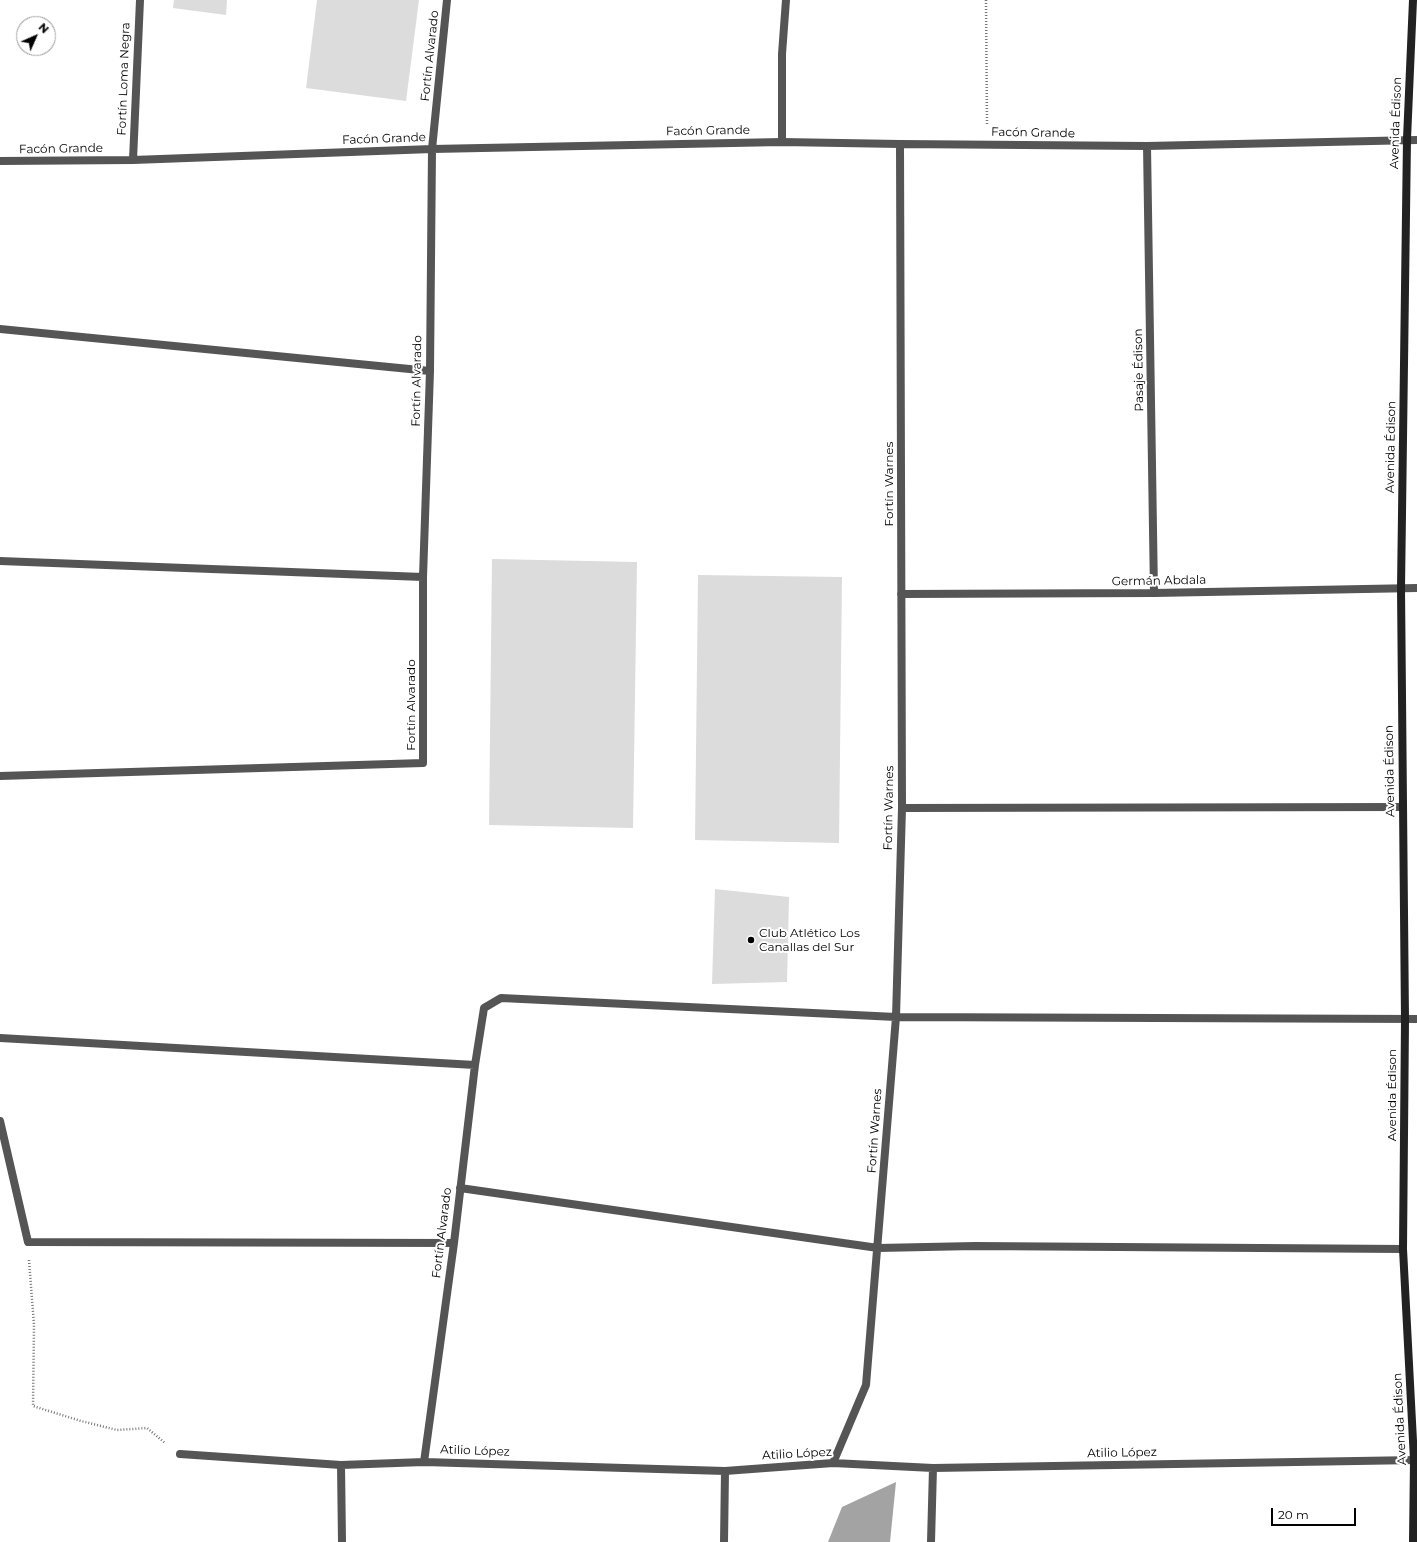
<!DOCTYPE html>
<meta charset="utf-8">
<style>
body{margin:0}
#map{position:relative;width:1417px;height:1542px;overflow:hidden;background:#fff;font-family:Montserrat,sans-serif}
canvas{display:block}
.north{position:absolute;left:16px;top:16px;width:40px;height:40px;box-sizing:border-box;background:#fff;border:1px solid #999;border-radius:50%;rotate:45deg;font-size:11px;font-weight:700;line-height:16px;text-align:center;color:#000}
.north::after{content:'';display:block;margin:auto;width:14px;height:18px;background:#000;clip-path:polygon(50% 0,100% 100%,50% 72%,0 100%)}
.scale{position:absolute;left:1271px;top:1508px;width:85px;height:18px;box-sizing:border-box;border:2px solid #000;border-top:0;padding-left:5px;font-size:12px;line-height:14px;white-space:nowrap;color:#000;-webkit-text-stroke:3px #fff;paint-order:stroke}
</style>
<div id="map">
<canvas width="1417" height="1542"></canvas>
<div class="north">N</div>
<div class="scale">20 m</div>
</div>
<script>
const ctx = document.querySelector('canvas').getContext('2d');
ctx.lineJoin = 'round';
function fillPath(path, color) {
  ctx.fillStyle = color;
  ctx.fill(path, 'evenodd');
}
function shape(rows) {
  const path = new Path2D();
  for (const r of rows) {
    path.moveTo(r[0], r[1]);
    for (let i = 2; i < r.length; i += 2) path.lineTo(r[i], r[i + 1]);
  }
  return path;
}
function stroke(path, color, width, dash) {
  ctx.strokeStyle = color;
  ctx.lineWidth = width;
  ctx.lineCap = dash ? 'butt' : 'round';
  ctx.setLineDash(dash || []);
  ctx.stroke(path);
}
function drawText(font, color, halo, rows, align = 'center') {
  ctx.font = font + ' Montserrat,sans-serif';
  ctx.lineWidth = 4;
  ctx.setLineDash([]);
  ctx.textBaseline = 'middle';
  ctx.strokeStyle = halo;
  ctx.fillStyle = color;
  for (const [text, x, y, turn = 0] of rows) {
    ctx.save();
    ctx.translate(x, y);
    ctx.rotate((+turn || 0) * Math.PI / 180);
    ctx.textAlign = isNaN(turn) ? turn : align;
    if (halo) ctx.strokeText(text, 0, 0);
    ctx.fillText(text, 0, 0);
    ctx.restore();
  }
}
fillPath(shape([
 [174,0,227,0,226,15,173,8],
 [317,0,419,0,406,101,306,88],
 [492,559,637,562,633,828,489,825],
 [698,575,842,577,839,843,695,840],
 [715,889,789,897,787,982,712,984]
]), '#dcdcdc');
fillPath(shape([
 [896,1482,890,1542,828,1542,842,1507]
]), '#a3a3a3');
stroke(shape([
 [986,0,987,126],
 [29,1260,34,1325,33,1406,81,1421,117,1430,147,1428,165,1443]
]), '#777', 2.5, [1, 2]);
stroke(shape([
 [782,142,782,54,786,0]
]), '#555', 8);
stroke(shape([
 [1147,146,1154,593],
 [133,160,140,0],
 [0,161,133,160,432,149,782,142,900,144,1147,146,1417,140],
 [0,329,430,371],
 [0,561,423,577],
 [901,594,1154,593,1417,588],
 [0,776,423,763,423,577,430,371,432,149,447,0],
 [902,808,1403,807],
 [0,1038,475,1065],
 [0,1121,28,1242,454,1243],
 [460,1188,878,1248,975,1246,1403,1249],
 [180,1454,341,1465,424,1462,725,1471,833,1463,933,1468,1417,1460],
 [424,1462,454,1243,475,1065,484,1008,501,998,896,1017,1417,1019],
 [833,1463,866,1385,896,1017,902,808,900,144],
 [341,1465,342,1542],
 [724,1542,725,1471],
 [931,1542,933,1468]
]), '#555', 8);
stroke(shape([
 [1413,1542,1414,1460,1403,1249,1405,1020,1401,588,1407,139,1413,0]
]), '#222', 8);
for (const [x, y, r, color] of [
 [751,940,4,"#000"]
]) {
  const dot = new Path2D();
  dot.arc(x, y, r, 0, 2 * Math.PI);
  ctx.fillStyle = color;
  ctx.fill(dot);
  stroke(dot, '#fff', 1.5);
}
drawText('12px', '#000', '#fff', [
 ["Fortín Alvarado",430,56,-84],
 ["Fortín Loma Negra",124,79,-88],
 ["Avenida Édison",1396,123,-88],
 ["Facón Grande",708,131,-1],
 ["Facón Grande",1033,133,1],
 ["Facón Grande",384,139,-2],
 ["Facón Grande",61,149,-1],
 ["Pasaje Édison",1139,370,-91],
 ["Fortín Alvarado",417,381,-89],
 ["Avenida Édison",1391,447,-89],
 ["Fortín Warnes",889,484,-90],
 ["Germán Abdala",1159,581,-1],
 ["Fortín Alvarado",411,705,-90],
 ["Avenida Édison",1390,771,-91],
 ["Fortín Warnes",889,808,-89],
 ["Avenida Édison",1392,1095,-90],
 ["Fortín Warnes",875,1131,-86],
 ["Fortín Alvarado",442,1233,-83],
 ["Avenida Édison",1400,1419,-93],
 ["Atilio López",475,1451,2],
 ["Atilio López",1122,1453,-1],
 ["Atilio López",797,1454,-3]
]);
drawText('12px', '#000', '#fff', [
 ["Club Atlético Los",759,933],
 ["Canallas del Sur",759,947]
], 'left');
</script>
